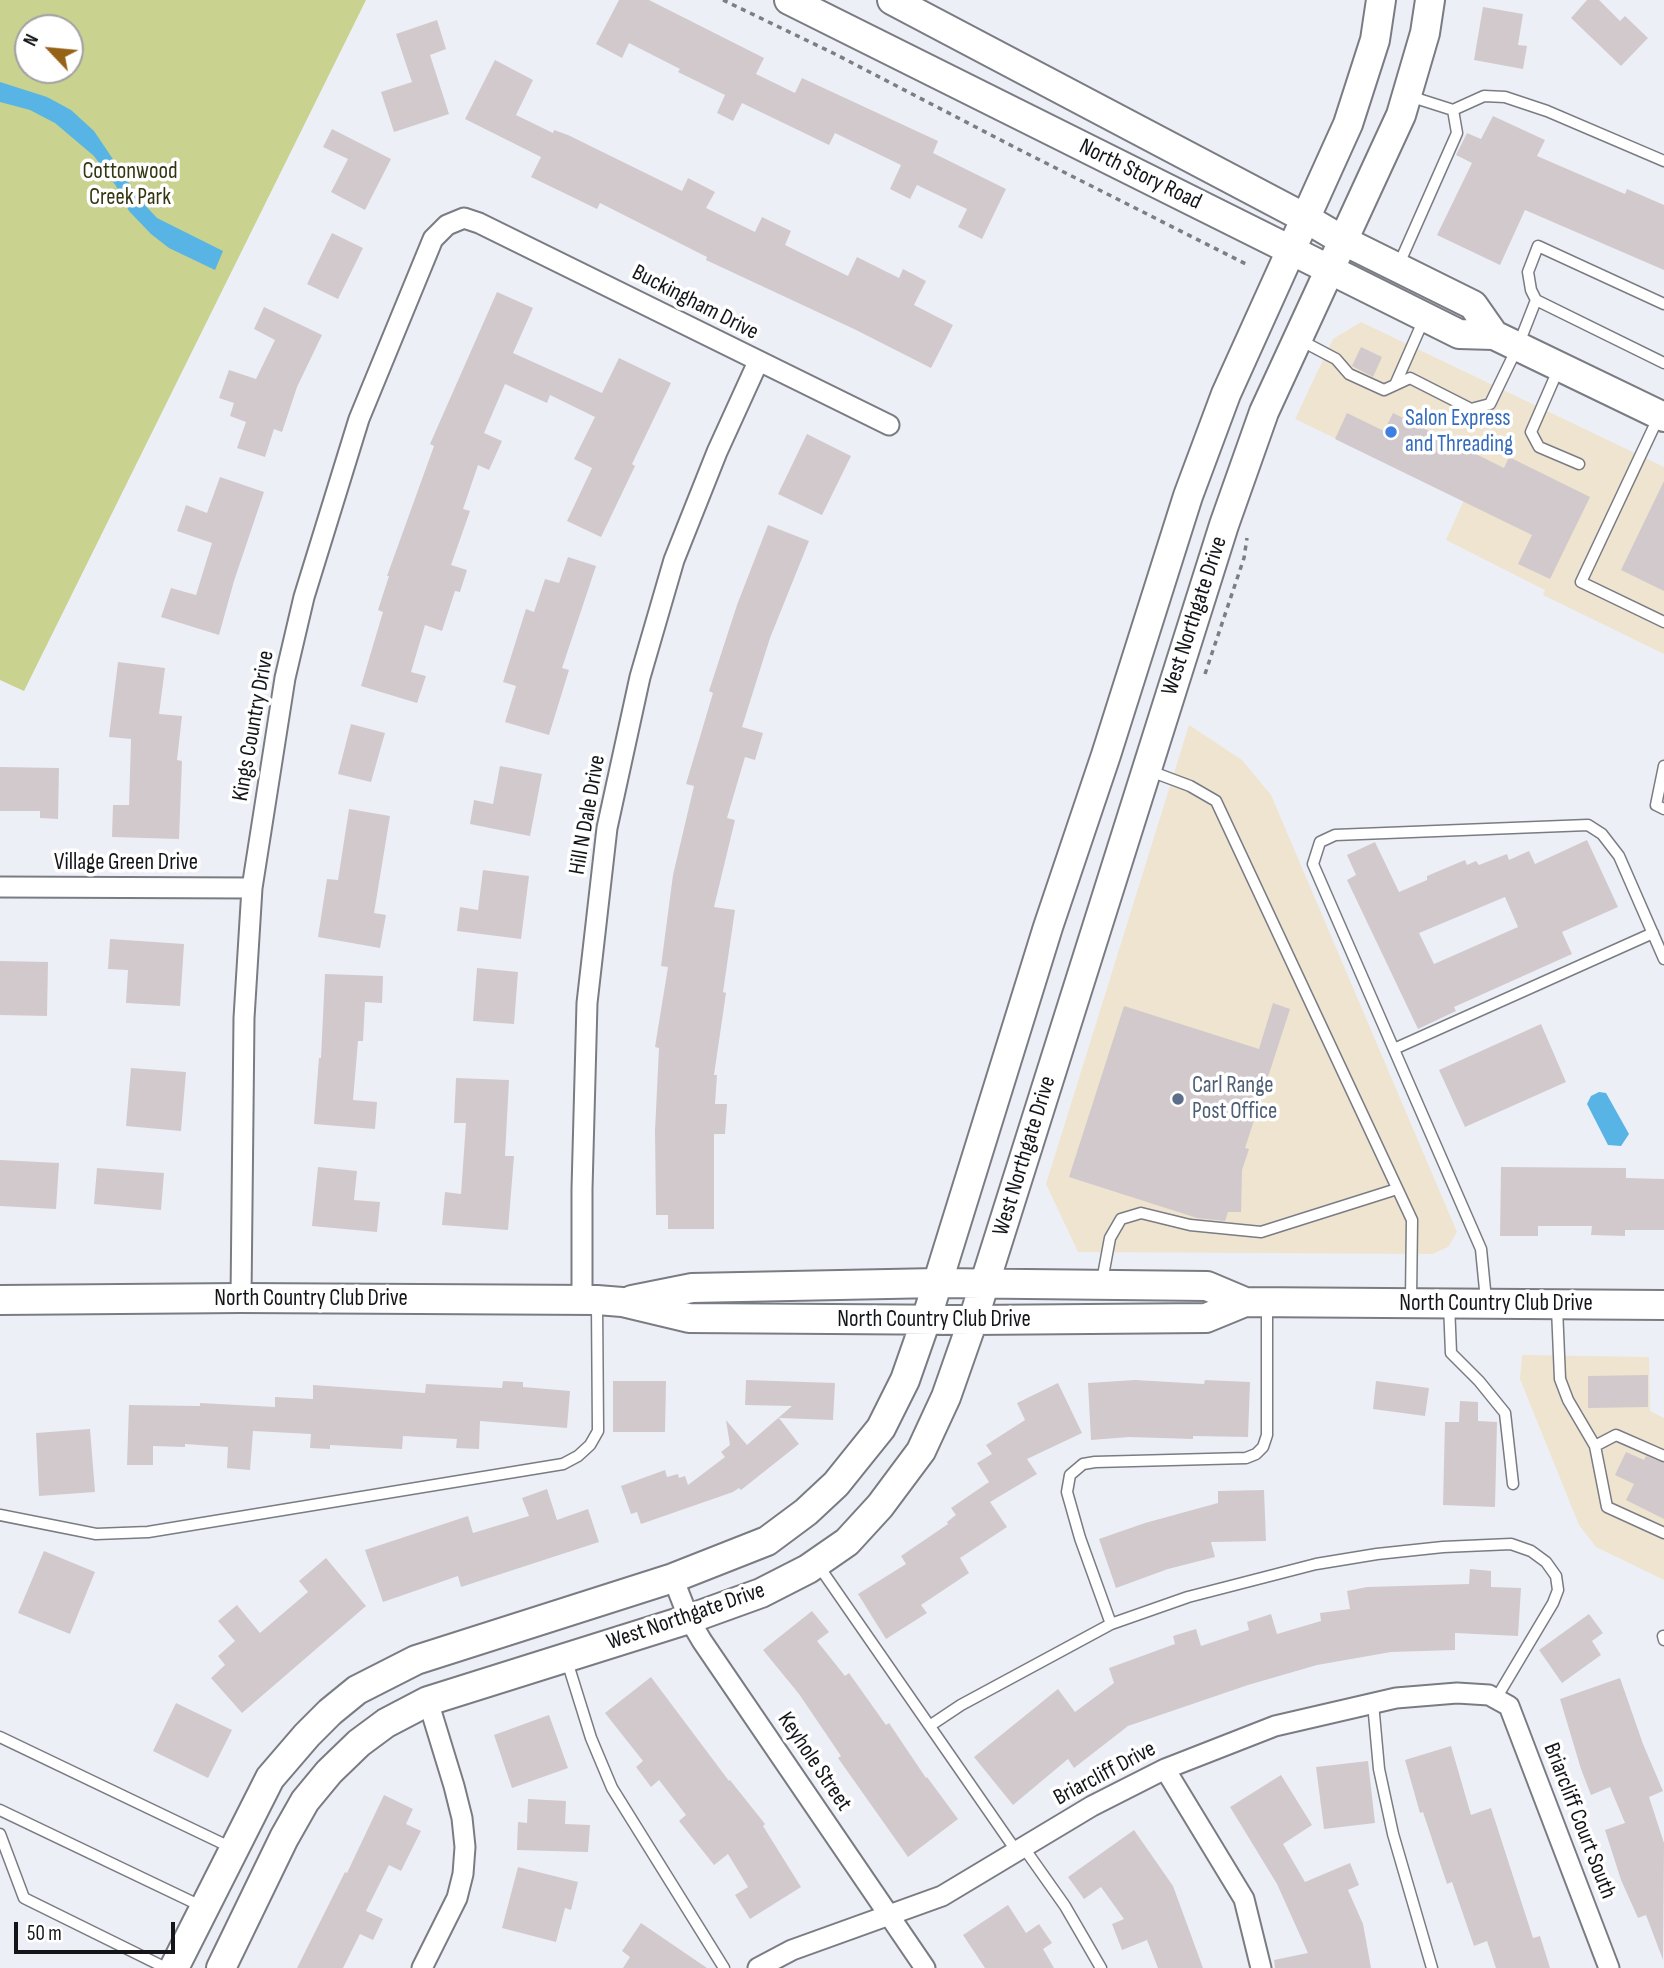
<!DOCTYPE html>
<style>
body{margin:0}
#map{position:relative;width:1664px;height:1968px;overflow:hidden;background:#edeff7;font-family:"Sofia Sans Condensed",sans-serif}
canvas{display:block}
.north{position:absolute;left:14px;top:14px;width:70px;height:70px;box-sizing:border-box;background:#fff;border:2px solid #a1a1a3;border-radius:50%;rotate:296deg;font-size:19px;font-weight:700;line-height:28px;text-align:center;color:#141518}
.north::after{content:'';display:block;margin:auto;width:24px;height:32px;background:#966217;clip-path:polygon(50% 0,100% 100%,50% 72%,0 100%)}
.scale{position:absolute;left:14px;top:1922px;width:161px;height:32px;box-sizing:border-box;border:4px solid #141518;border-top:0;padding-left:9px;font-size:21px;line-height:24px;white-space:nowrap;color:#141518;-webkit-text-stroke:5px #fff;paint-order:stroke}
</style>
<div id="map">
<canvas width="1664" height="1968"></canvas>
<div class="north">N</div>
<div class="scale">50 m</div>
</div>
<script>
const ctx = document.querySelector('canvas').getContext('2d');
ctx.lineJoin = 'round';
function fillPath(path, color) {
  ctx.fillStyle = color;
  ctx.fill(path, 'evenodd');
}
function shape(rows) {
  const path = new Path2D();
  for (const r of rows) {
    path.moveTo(r[0], r[1]);
    for (let i = 2; i < r.length; i += 2) path.lineTo(r[i], r[i + 1]);
  }
  return path;
}
function stroke(path, color, width, dash) {
  ctx.strokeStyle = color;
  ctx.lineWidth = width;
  ctx.lineCap = dash ? 'butt' : 'round';
  ctx.setLineDash(dash || []);
  ctx.stroke(path);
}
function drawText(font, color, halo, rows, align = 'center') {
  ctx.font = font + ' "Sofia Sans Condensed",sans-serif';
  ctx.lineWidth = 7;
  ctx.setLineDash([]);
  ctx.textBaseline = 'middle';
  ctx.strokeStyle = halo;
  ctx.fillStyle = color;
  for (const [text, x, y, turn = 0] of rows) {
    ctx.save();
    ctx.translate(x, y);
    ctx.rotate((+turn || 0) * Math.PI / 180);
    ctx.textAlign = isNaN(turn) ? turn : align;
    if (halo) ctx.strokeText(text, 0, 0);
    ctx.fillText(text, 0, 0);
    ctx.restore();
  }
}
fillPath(shape([
 [1361,322,1664,467,1664,654,1543,595,1545,590,1446,540,1464,500,1295,419,1333,339],
 [1189,725,1242,760,1271,795,1457,1232,1448,1247,1433,1254,1078,1252,1046,1184],
 [1522,1355,1649,1357,1650,1411,1664,1418,1664,1580,1596,1547,1579,1525,1520,1379]
]), '#eee4cf');
fillPath(shape([
 [0,0,366,0,24,691,0,680],
 [28,28,70,28,70,70,28,70]
]), '#c9d28f');
fillPath(shape([
 [0,82,47,97,71,110,94,131,141,201,157,218,223,251,215,270,169,248,151,234,129,211,116,186,94,156,55,123,30,110,0,102],
 [1599,1092,1606,1093,1629,1134,1621,1146,1608,1145,1587,1104,1591,1096]
]), '#57b4e4');
fillPath(shape([
 [619,0,649,0,764,58,756,74,795,93,802,78,938,141,933,153,1006,189,982,239,958,227,967,209,917,185,910,199,890,189,901,165,835,133,829,145,742,103,733,121,717,113,725,95,678,72,680,69,629,43,622,58,596,44],
 [1587,0,1599,0,1620,21,1625,16,1648,38,1621,66,1571,18],
 [1483,7,1523,14,1518,45,1527,46,1523,69,1474,60],
 [437,20,446,49,430,55,449,114,394,132,381,92,412,82,396,34],
 [495,60,533,80,516,115,553,133,554,130,568,135,682,191,688,178,715,192,706,208,755,232,762,217,791,231,785,245,848,276,857,257,899,278,903,269,926,281,914,305,953,325,931,368,854,329,706,260,707,257,600,203,597,209,531,177,541,157,465,119],
 [1493,116,1545,140,1537,156,1625,194,1627,189,1664,205,1664,270,1525,210,1500,265,1437,235,1472,163,1456,155,1467,133,1481,139],
 [332,129,391,159,365,210,331,192,348,159,323,147],
 [332,233,363,248,338,299,307,284],
 [497,292,533,308,513,353,602,393,619,358,671,383,632,464,635,466,601,537,567,521,592,468,574,459,595,417,550,395,547,403,505,384,484,433,502,441,489,470,478,465,463,509,470,511,451,565,467,570,460,592,455,591,442,631,425,625,411,672,426,676,417,703,361,686,383,612,378,610,389,576,387,576,434,446,430,444],
 [264,307,322,335,297,387,282,432,274,429,265,457,237,448,246,422,230,416,234,403,219,398,229,370,256,379,275,340,254,329],
 [1361,347,1382,357,1373,377,1352,366],
 [1347,413,1384,431,1393,413,1504,468,1509,457,1590,497,1550,579,1518,564,1532,535,1335,439],
 [807,434,851,456,822,515,778,494],
 [220,477,264,492,234,581,219,635,161,617,171,588,196,595,212,543,177,531,186,505,207,513],
 [1664,481,1664,591,1621,570],
 [768,525,809,541,770,638,742,727,763,733,755,760,745,757,727,818,735,820,714,907,735,910,723,992,726,993,714,1075,717,1075,715,1104,727,1104,725,1134,714,1134,714,1229,668,1229,668,1215,656,1215,655,1131,659,1048,655,1047,668,967,661,966,673,875,694,786,686,784,713,693,709,691,737,605],
 [568,557,596,566,562,668,569,670,549,735,505,722,516,686,503,682,526,609,534,612,545,579,559,583],
 [118,662,165,668,159,714,182,716,177,760,182,761,179,839,112,837,113,805,129,805,131,739,109,737],
 [351,724,385,733,371,782,338,774],
 [500,766,542,774,530,836,470,824,474,800,493,804],
 [0,767,59,768,58,819,40,818,40,811,0,811],
 [349,809,390,816,374,913,386,915,380,948,318,937,327,879,338,880],
 [1587,840,1618,907,1562,932,1572,954,1454,1007,1456,1011,1418,1029,1347,880,1356,875,1347,855,1375,842,1399,892,1427,880,1427,876,1465,860,1467,865,1476,861,1479,865,1507,854,1509,860,1529,851,1535,864],
 [1505,897,1518,927,1434,964,1419,933],
 [483,870,529,876,521,939,457,931,460,907,478,910],
 [110,939,184,944,180,1006,126,1003,128,970,108,969],
 [0,961,48,962,47,1016,0,1015],
 [477,968,518,972,514,1024,473,1021],
 [325,974,383,976,382,1003,365,1002,363,1041,358,1041,353,1100,377,1102,375,1129,314,1124,319,1058,321,1058],
 [1273,1003,1290,1009,1245,1148,1249,1149,1242,1170,1241,1212,1228,1212,1225,1221,1197,1218,1069,1177,1124,1006,1259,1049],
 [1541,1024,1566,1082,1465,1127,1439,1070],
 [131,1068,186,1072,181,1131,126,1126],
 [456,1078,509,1080,505,1156,514,1156,508,1230,442,1225,445,1192,461,1194,466,1123,454,1123],
 [0,1160,59,1163,56,1209,0,1206],
 [318,1167,357,1171,354,1200,380,1202,377,1232,312,1226],
 [1501,1167,1626,1168,1626,1178,1664,1179,1664,1230,1625,1230,1625,1236,1591,1235,1592,1226,1538,1226,1538,1236,1500,1236],
 [97,1168,164,1173,161,1210,94,1204],
 [1648,1375,1648,1407,1588,1408,1588,1376],
 [746,1380,835,1383,833,1420,779,1418,799,1444,741,1490,739,1488,733,1492,641,1524,637,1512,631,1514,621,1486,665,1470,667,1477,678,1474,679,1478,685,1476,688,1485,725,1457,721,1452,730,1445,726,1420,747,1445,792,1406,745,1405],
 [1135,1380,1204,1384,1205,1380,1250,1382,1248,1437,1193,1436,1193,1439,1129,1437,1091,1440,1088,1383],
 [503,1381,523,1382,523,1387,570,1391,567,1428,480,1421,479,1449,456,1448,457,1439,403,1436,402,1449,330,1445,330,1449,310,1448,311,1434,253,1431,250,1470,227,1468,228,1447,185,1444,185,1447,153,1446,153,1465,127,1465,129,1405,200,1406,200,1403,275,1407,275,1397,313,1399,313,1385,425,1393,426,1384,502,1388],
 [613,1381,666,1381,665,1432,613,1432],
 [1376,1381,1429,1388,1425,1416,1373,1409],
 [1058,1383,1082,1433,1027,1459,1037,1474,990,1502,1007,1527,960,1558,969,1573,921,1605,927,1613,886,1639,858,1594,906,1564,901,1556,948,1524,947,1522,956,1515,951,1508,989,1482,977,1463,992,1454,986,1445,1025,1420,1017,1403],
 [1460,1401,1478,1402,1478,1421,1497,1422,1495,1507,1443,1505,1445,1422,1459,1422],
 [90,1429,95,1492,39,1496,36,1433],
 [1626,1452,1644,1460,1646,1456,1664,1463,1664,1519,1626,1500,1634,1484,1615,1475],
 [547,1489,557,1520,588,1509,599,1542,461,1587,458,1576,383,1602,365,1550,468,1516,473,1533,529,1516,522,1498],
 [1264,1490,1266,1541,1211,1542,1215,1557,1168,1569,1116,1588,1099,1539,1145,1523,1218,1503,1218,1491],
 [44,1551,95,1572,70,1634,18,1613],
 [326,1558,366,1606,242,1713,211,1678,225,1665,218,1656,235,1641,218,1621,237,1605,260,1633,308,1592,299,1581],
 [1470,1569,1491,1571,1491,1587,1521,1588,1518,1636,1455,1633,1455,1650,1391,1652,1317,1665,1248,1685,1128,1726,1074,1768,1068,1759,1013,1805,974,1757,1058,1689,1075,1712,1114,1683,1109,1668,1175,1644,1173,1636,1196,1629,1201,1646,1249,1630,1247,1622,1271,1614,1277,1634,1321,1621,1320,1613,1350,1609,1347,1591,1367,1587,1469,1584],
 [812,1611,829,1632,817,1641,845,1676,849,1673,886,1725,889,1723,926,1778,927,1777,958,1819,908,1857,838,1758,841,1756,799,1694,763,1650],
 [1589,1614,1603,1633,1592,1641,1601,1655,1562,1683,1539,1650],
 [651,1677,729,1781,730,1780,765,1824,763,1826,801,1887,750,1919,735,1895,748,1887,728,1854,714,1865,679,1821,686,1815,659,1780,651,1787,636,1767,643,1761,605,1713],
 [1620,1678,1643,1744,1663,1791,1649,1797,1664,1843,1663,1960,1646,1915,1638,1918,1621,1880,1605,1830,1625,1823,1610,1787,1591,1795,1581,1769,1560,1699],
 [176,1703,232,1730,208,1778,153,1751],
 [549,1715,568,1768,512,1788,494,1735],
 [1451,1746,1471,1815,1491,1808,1533,1938,1540,1936,1550,1968,1496,1968,1487,1941,1474,1946,1452,1882,1447,1884,1423,1812,1420,1813,1405,1760],
 [1368,1761,1375,1823,1324,1829,1316,1767],
 [1281,1775,1312,1825,1283,1844,1305,1882,1350,1863,1359,1885,1348,1890,1363,1924,1371,1968,1275,1968,1274,1960,1308,1953,1277,1884,1230,1807],
 [384,1795,413,1809,406,1824,421,1831,401,1871,389,1865,366,1911,383,1919,373,1940,360,1934,343,1968,297,1968,345,1872,347,1873],
 [528,1799,566,1801,565,1824,590,1825,588,1852,517,1850,518,1822,527,1823],
 [1134,1830,1173,1886,1203,1968,1158,1968,1147,1940,1122,1950,1112,1924,1124,1919,1101,1887,1084,1899,1068,1877],
 [518,1867,578,1882,571,1910,565,1908,556,1942,502,1928],
 [1008,1905,1026,1933,1039,1924,1052,1943,1043,1949,1054,1968,985,1968,963,1935],
 [641,1923,707,1968,623,1968,630,1957,622,1951]
]), '#d2c9cc');
const lane = shape([
 [1453,110,1484,96,1505,97,1547,111,1664,161],
 [1399,264,1457,133,1453,110,1409,96],
 [1664,304,1538,246,1528,272,1531,290,1536,300,1664,363],
 [1300,340,1336,359,1349,374,1384,390,1410,378,1471,409,1490,404,1518,346,1536,300],
 [1558,370,1531,432,1539,447,1579,464],
 [1395,385,1424,319],
 [1659,416,1581,582,1664,622],
 [1664,766,1656,805,1664,809],
 [1150,771,1190,786,1216,801,1412,1220,1411,1299],
 [1394,1049,1653,933],
 [1102,1281,1110,1238,1121,1219,1141,1213,1190,1225,1261,1232,1397,1189],
 [1486,1300,1481,1249,1313,864,1320,842,1335,835,1588,825,1602,834,1619,856,1664,959],
 [1449,1304,1451,1353,1479,1381,1505,1413,1513,1484],
 [1557,1308,1560,1379,1568,1400,1595,1446,1607,1507,1664,1533],
 [1595,1446,1616,1435,1664,1456],
 [0,1515,96,1534,148,1532,563,1464,578,1456,590,1445,598,1431,597,1303],
 [818,1565,1017,1852],
 [1111,1624,1188,1597,1316,1564,1377,1554,1443,1547,1511,1544,1531,1551,1546,1562,1556,1576,1558,1590,1553,1603,1497,1697],
 [1663,1636,1664,1640],
 [567,1661,591,1738,612,1788,724,1968],
 [1373,1703,1379,1769,1393,1834,1432,1968],
 [931,1725,961,1705,1111,1624,1080,1538,1067,1492,1070,1475,1083,1464,1095,1462,1246,1458,1256,1454,1263,1447,1267,1435,1267,1306],
 [0,1737,232,1848],
 [0,1810,203,1907],
 [0,1834,24,1898,166,1968],
 [1024,1848,1065,1906,1101,1968]
]);
const street = shape([
 [0,887,252,888],
 [241,1298,244,1018,252,888,285,678,304,597,359,419,433,239,447,225,464,218,479,223,889,425],
 [582,1300,582,1189,587,1003,607,828,640,677,674,560,717,452,758,362],
 [673,1578,689,1619,702,1641,925,1968],
 [1165,1769,1244,1899,1261,1968],
 [422,1968,457,1898,463,1874,465,1847,462,1818,454,1786,428,1701],
 [758,1968,792,1950,942,1896,1092,1806,1165,1769,1275,1726,1396,1698,1457,1693,1489,1695,1509,1706,1609,1968]
]);
const secondary = shape([
 [789,0,1459,334,1494,335,1664,417],
 [892,0,1305,218,1344,241,1473,305,1494,335],
 [0,1300,241,1298,597,1300,622,1302,689,1318,973,1320,1206,1318,1245,1302,1664,1305],
 [632,1300,692,1288,937,1283,1207,1286,1245,1302],
 [174,1968,270,1778,307,1735,330,1712,357,1690,416,1660,673,1578,767,1541,806,1512,836,1484,881,1428,905,1380,926,1320,1048,927,1106,755,1188,496,1226,394,1348,124,1375,40,1381,0],
 [221,1968,284,1838,305,1801,329,1772,359,1743,386,1723,428,1701,689,1619,761,1593,808,1569,847,1542,880,1506,921,1451,946,1397,973,1320,1224,525,1264,412,1401,115,1425,33,1430,0]
]);
stroke(lane, '#7a7c83', 13);
stroke(street, '#7a7c83', 23);
stroke(secondary, '#7a7c83', 32);
stroke(shape([
 [723,0,835,54,1018,149,1248,265],
 [1205,674,1244,558,1247,538]
]), '#7d7e84', 3.5, [5, 5]);
stroke(lane, '#fff', 10);
stroke(street, '#fff', 19);
stroke(secondary, '#fff', 28);
for (const [x, y, r, color] of [
 [1391,432,7,"#3f7fe0"],
 [1178,1099,7,"#5c6f8a"]
]) {
  const dot = new Path2D();
  dot.arc(x, y, r, 0, 2 * Math.PI);
  ctx.fillStyle = color;
  ctx.fill(dot);
  stroke(dot, '#fff', 2.5);
}
drawText('23px', '#343812', '#fff', [
 ["Cottonwood",130,172],
 ["Creek Park",130,198]
]);
drawText('23px', '#141518', '#fff', [
 ["North Story Road",1140,175,26],
 ["Buckingham Drive",695,303,27],
 ["West Northgate Drive",1195,616,-72],
 ["Kings Country Drive",254,726,-80],
 ["Hill N Dale Drive",588,815,-80],
 ["Village Green Drive",126,863],
 ["West Northgate Drive",1025,1156,-73],
 ["North Country Club Drive",311,1299],
 ["North Country Club Drive",1496,1304],
 ["North Country Club Drive",934,1320],
 ["West Northgate Drive",686,1617,-19],
 ["Keyhole Street",814,1762,56],
 ["Briarcliff Drive",1105,1774,-28],
 ["Briarcliff Court South",1579,1821,69]
]);
drawText('23px', '#366cbe', '#fff', [
 ["Salon Express",1405,419],
 ["and Threading",1405,445]
], 'left');
drawText('23px', '#4e5e75', '#fff', [
 ["Carl Range",1192,1086],
 ["Post Office",1192,1112]
], 'left');
</script>
